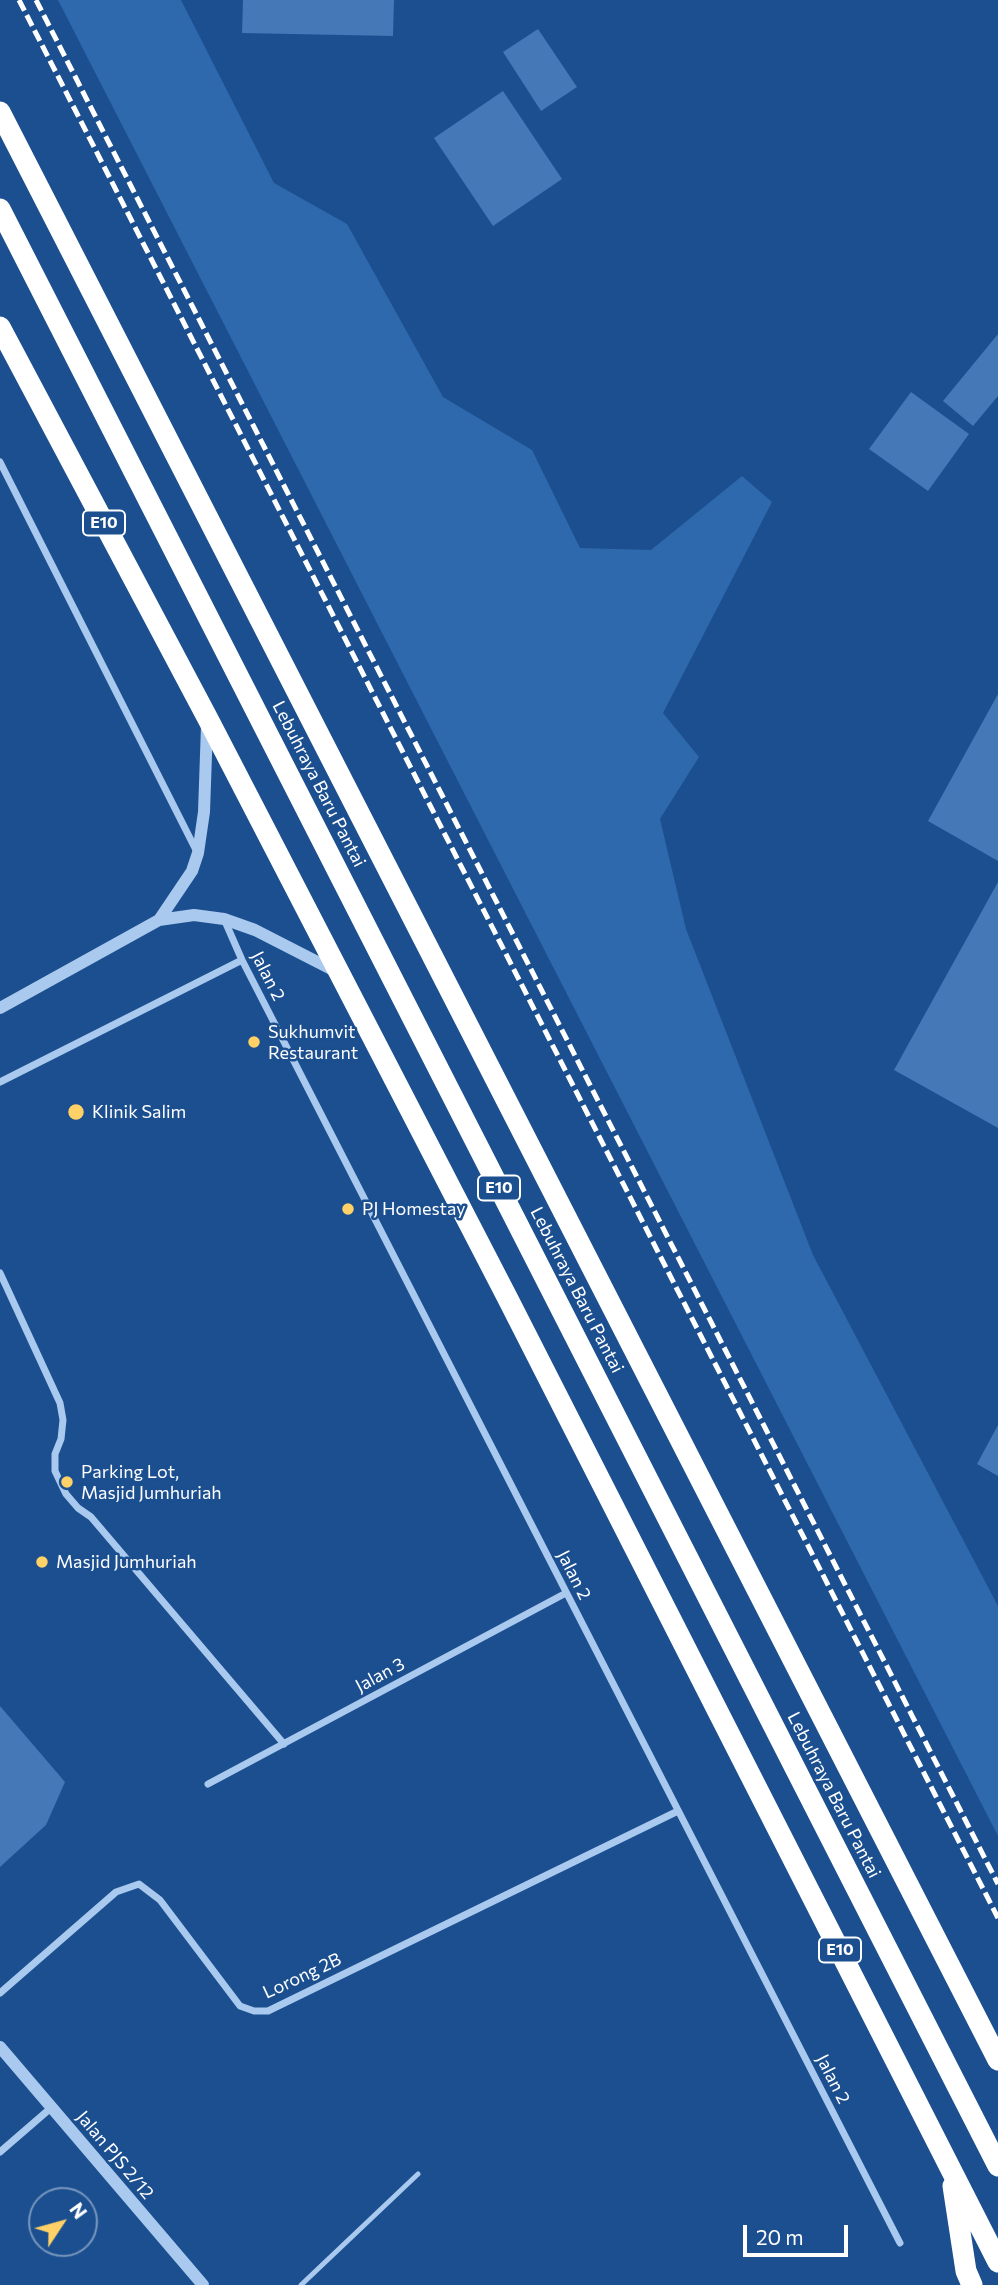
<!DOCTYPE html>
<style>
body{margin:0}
#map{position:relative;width:998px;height:2285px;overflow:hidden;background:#1b4f8f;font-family:Commissioner,sans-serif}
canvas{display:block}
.north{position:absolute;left:28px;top:2187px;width:70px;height:70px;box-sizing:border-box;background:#1b4f8f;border:2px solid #7695bc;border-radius:50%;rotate:54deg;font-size:19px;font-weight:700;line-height:28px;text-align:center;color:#fff}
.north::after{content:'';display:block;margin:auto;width:24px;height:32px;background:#ffd166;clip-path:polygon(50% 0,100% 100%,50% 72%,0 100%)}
.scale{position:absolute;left:743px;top:2225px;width:105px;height:32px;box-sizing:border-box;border:4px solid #fff;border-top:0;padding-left:9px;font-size:21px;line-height:24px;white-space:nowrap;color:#fff;-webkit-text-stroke:5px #1b4f8f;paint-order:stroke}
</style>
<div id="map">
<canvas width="998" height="2285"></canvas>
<div class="north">N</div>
<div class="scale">20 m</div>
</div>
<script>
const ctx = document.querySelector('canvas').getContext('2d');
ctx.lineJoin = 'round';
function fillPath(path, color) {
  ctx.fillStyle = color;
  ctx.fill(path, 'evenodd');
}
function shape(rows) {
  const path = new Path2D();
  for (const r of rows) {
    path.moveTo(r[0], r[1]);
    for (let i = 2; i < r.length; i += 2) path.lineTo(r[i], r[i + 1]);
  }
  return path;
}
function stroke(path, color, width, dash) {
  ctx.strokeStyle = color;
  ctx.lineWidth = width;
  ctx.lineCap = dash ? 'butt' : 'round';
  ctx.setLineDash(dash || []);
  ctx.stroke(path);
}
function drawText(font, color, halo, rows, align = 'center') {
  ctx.font = font + ' Commissioner,sans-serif';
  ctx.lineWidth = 5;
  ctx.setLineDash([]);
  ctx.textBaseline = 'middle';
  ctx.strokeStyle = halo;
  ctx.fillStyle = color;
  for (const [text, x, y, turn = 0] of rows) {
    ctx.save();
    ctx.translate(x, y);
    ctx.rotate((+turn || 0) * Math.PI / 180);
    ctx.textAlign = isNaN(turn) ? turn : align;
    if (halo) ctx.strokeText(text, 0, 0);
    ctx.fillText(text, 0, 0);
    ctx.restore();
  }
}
fillPath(shape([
 [58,0,181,0,274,183,347,224,443,397,532,450,580,548,651,550,742,476,772,502,663,713,699,757,660,819,686,929,813,1255,998,1606,998,1836]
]), '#2e69ad');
fillPath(shape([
 [243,0,394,0,393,36,242,33],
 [538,29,577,87,541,111,503,52],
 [503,91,562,179,493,226,434,138],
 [998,334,998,396,973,426,943,401],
 [911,392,969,434,928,491,869,449],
 [998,694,998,861,928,821],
 [998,882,998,1128,894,1070],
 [998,1425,998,1476,977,1464],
 [0,1706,65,1782,46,1825,0,1867]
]), '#4478b7');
stroke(shape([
 [301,2285,418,2174]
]), '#a9c9ee', 5);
stroke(shape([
 [0,462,197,852],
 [224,919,242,960,900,2243],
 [0,1082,242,960],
 [0,1273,60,1403,63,1420,61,1439,55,1454,55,1471,66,1494,78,1508,91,1517,284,1744],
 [208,1784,566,1593],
 [0,1993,116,1892,139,1884,160,1900,240,2006,254,2011,268,2011,678,1811],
 [0,2152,52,2107]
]), '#a9c9ee', 7);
stroke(shape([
 [159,920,192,871,198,853,204,812,207,726],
 [0,1008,159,920,194,915,224,919,255,930,339,973],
 [0,2047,203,2285]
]), '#a9c9ee', 12);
stroke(shape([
 [0,112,998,2060],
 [0,209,998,2166],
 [0,327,208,719,507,1297,998,2262],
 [953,2186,966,2271,972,2285]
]), '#fff', 21);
stroke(shape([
 [19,0,998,1918],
 [36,0,998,1884]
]), '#fff', 5, [12, 5]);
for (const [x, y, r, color] of [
 [254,1042,7,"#ffd166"],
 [76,1112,9,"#ffd166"],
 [348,1209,7,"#ffd166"],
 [67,1482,7,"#ffd166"],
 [42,1562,7,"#ffd166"]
]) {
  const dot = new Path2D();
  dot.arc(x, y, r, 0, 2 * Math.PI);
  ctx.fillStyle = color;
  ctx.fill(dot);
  stroke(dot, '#1b4f8f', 2.5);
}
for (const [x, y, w] of [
 [104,523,42],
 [499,1188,42],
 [840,1950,42]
]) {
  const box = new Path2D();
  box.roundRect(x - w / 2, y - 12.5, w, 25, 5);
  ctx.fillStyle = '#1b4f8f';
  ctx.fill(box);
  stroke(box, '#fff', 2);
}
drawText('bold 16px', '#fff', null, [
 ["E10",104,523],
 ["E10",499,1188],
 ["E10",840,1950]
]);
drawText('18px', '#fff', '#1b4f8f', [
 ["Lebuhraya Baru Pantai",319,784,63],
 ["Jalan 2",268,976,63],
 ["Lebuhraya Baru Pantai",577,1290,63],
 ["Jalan 2",574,1575,63],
 ["Jalan 3",380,1675,-28],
 ["Lebuhraya Baru Pantai",834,1795,63],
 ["Lorong 2B",302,1976,-25],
 ["Jalan 2",833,2079,63],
 ["Jalan PJS 2/12",115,2155,50]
]);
drawText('18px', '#fff', '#1b4f8f', [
 ["Sukhumvit",268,1032],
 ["Restaurant",268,1053],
 ["Klinik Salim",92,1112],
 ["PJ Homestay",362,1209],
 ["Parking Lot,",81,1472],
 ["Masjid Jumhuriah",81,1493],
 ["Masjid Jumhuriah",56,1562]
], 'left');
</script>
